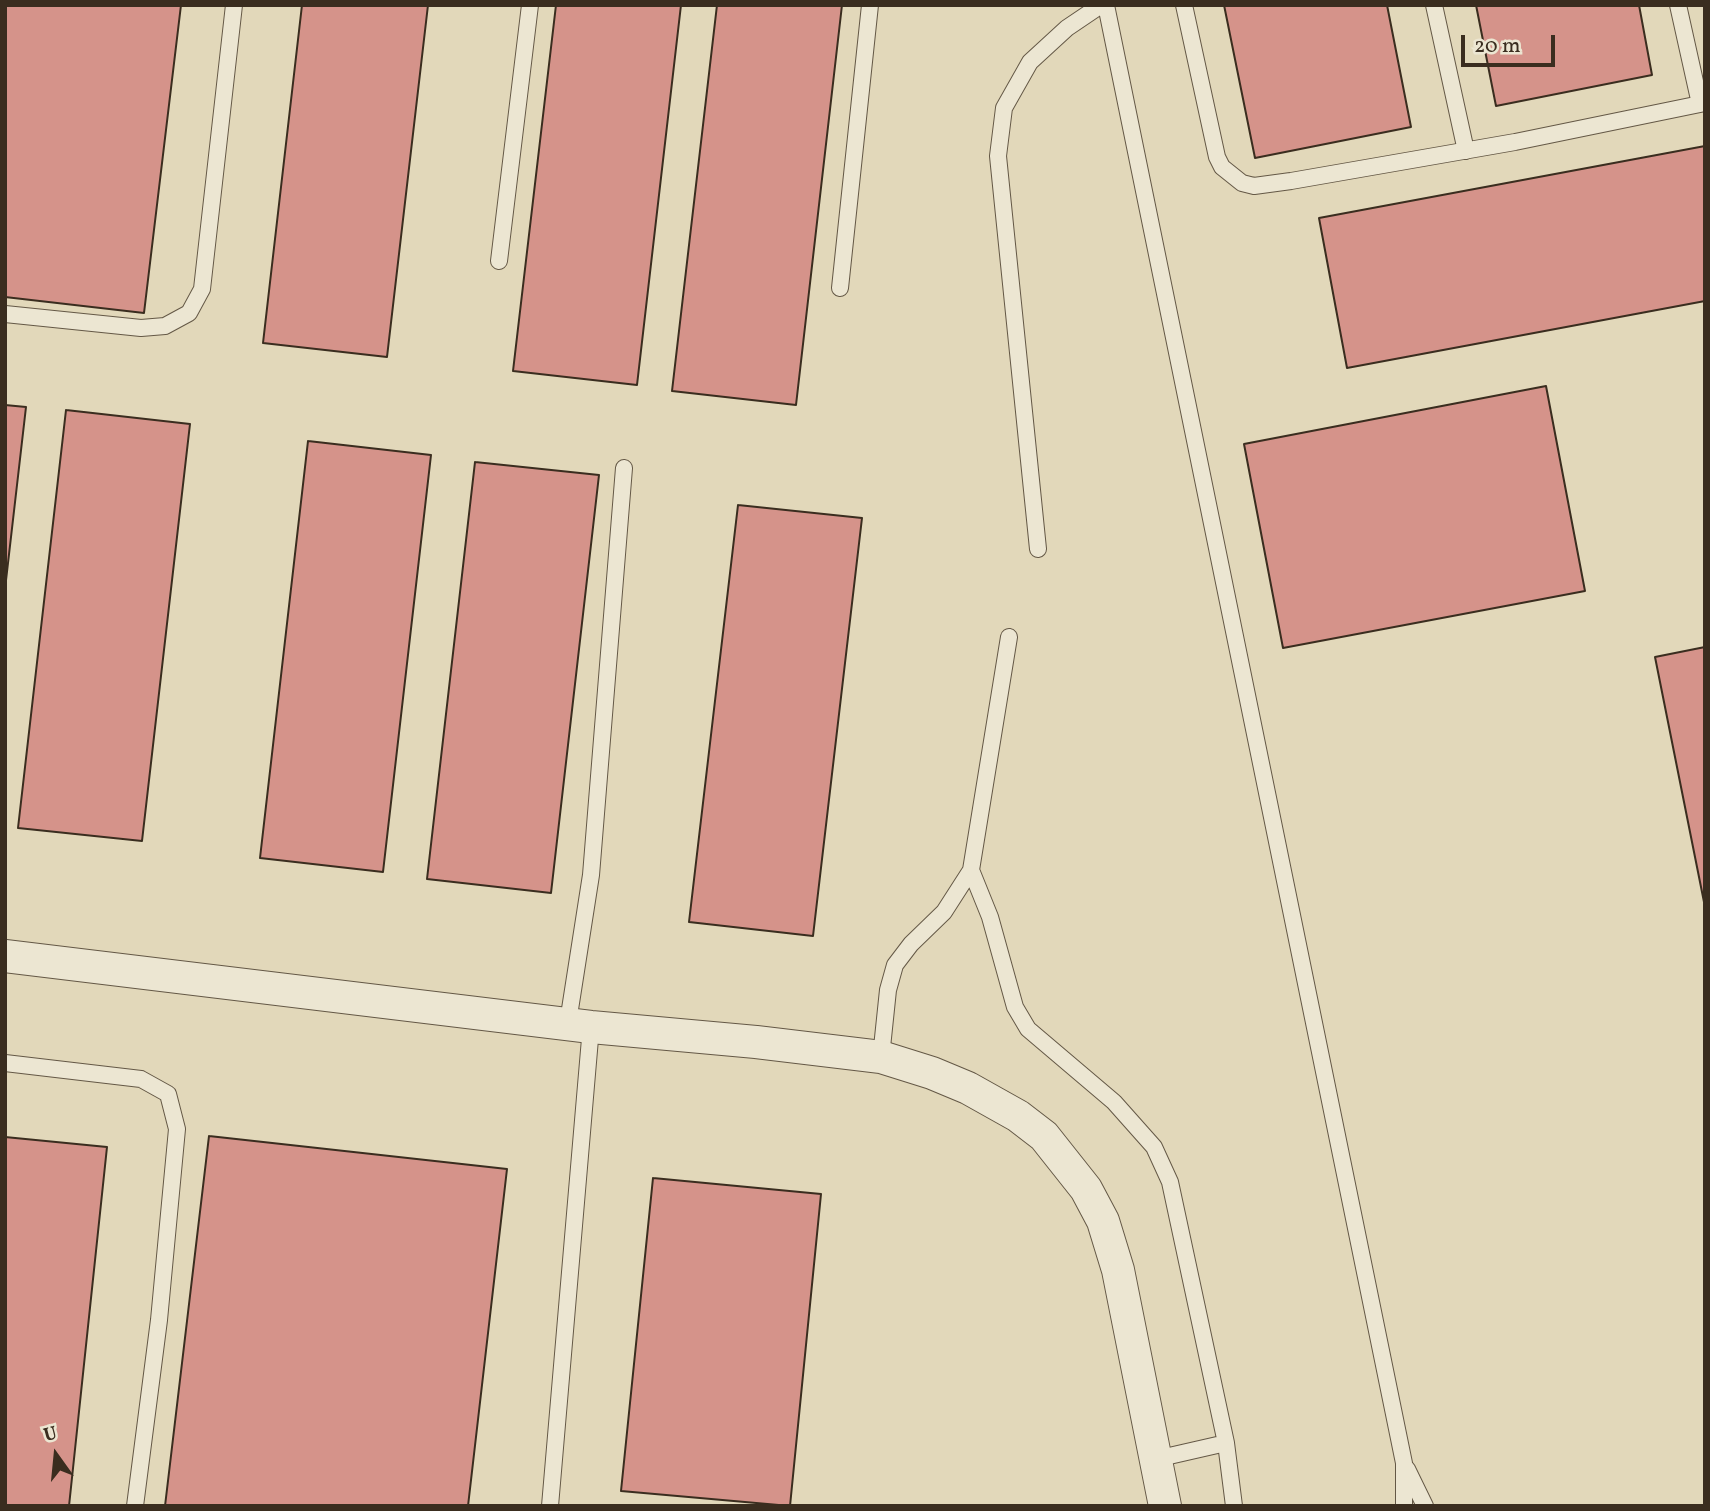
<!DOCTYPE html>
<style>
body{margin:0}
#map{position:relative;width:1710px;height:1511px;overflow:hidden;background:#e2d8ba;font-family:Vollkorn,serif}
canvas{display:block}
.frame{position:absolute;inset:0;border:7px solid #3a2d1f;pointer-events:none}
.north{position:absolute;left:21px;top:1420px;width:70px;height:70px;-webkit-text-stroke:5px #ece6d2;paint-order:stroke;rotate:345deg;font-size:19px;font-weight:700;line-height:28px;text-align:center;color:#3a2d1f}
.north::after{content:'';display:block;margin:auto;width:24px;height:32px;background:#3a2d1f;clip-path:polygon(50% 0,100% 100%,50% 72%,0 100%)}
.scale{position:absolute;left:1461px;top:35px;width:94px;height:32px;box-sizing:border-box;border:4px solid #3a2d1f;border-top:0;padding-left:9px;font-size:21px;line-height:24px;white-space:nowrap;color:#3a2d1f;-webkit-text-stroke:5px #ece6d2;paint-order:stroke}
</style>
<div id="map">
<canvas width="1710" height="1511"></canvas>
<div class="frame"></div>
<div class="north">U</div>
<div class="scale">20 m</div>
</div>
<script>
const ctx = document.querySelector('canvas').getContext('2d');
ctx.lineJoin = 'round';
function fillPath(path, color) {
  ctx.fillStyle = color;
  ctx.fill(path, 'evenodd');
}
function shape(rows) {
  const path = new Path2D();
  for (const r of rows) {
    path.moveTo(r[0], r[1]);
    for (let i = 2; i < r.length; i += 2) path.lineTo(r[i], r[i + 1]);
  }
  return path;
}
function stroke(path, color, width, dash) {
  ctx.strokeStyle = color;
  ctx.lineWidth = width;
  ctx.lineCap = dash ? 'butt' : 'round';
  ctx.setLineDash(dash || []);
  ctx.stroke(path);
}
const building = shape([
 [5,5,181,5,144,313,5,297,5,5],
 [302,5,428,5,387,357,263,343,302,5],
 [556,5,681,5,637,385,513,371,556,5],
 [717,5,842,5,796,405,672,391,717,5],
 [1224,5,1387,5,1411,127,1255,158,1224,5],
 [1476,5,1639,5,1652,75,1496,106,1476,5],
 [1705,146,1705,301,1347,368,1319,218,1705,146],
 [1546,386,1585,591,1283,648,1244,444,1546,386],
 [5,405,26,407,5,589,5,405],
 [66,410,190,424,142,841,18,828,66,410],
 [308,441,431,455,383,872,260,858,308,441],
 [475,462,599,475,551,893,427,879,475,462],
 [738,505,862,518,813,936,689,922,738,505],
 [1705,647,1705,907,1655,657,1705,647],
 [209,1136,507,1169,468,1506,165,1506,209,1136],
 [5,1137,107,1147,69,1506,5,1506,5,1137],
 [653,1178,821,1194,790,1506,621,1491,653,1178]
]);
fillPath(building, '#d5938a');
stroke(building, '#3a2d1f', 2);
const service = shape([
 [1106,5,1404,1463,1404,1506],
 [1184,5,1217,157,1222,167,1242,183,1254,186,1291,181,1515,142,1705,103],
 [1434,5,1466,151],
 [1678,5,1700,104],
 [499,261,530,5],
 [840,288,870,5],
 [5,314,141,328,165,326,189,313,202,289,234,5],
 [1038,549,998,156,1004,108,1030,62,1067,28,1101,5],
 [971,870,990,917,1015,1007,1028,1029,1114,1102,1154,1147,1170,1182,1226,1443,1234,1506],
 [568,1022,591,875,624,468],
 [881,1057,888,990,895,965,911,944,944,912,971,870,1009,637],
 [5,1063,141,1079,168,1094,177,1129,159,1320,135,1506],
 [1156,1459,1226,1443],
 [1407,1469,1425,1506],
 [550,1506,591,1027]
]);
const minor = shape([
 [5,956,591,1027,756,1042,881,1057,932,1073,968,1088,1018,1116,1044,1136,1086,1189,1103,1221,1118,1270,1165,1506]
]);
stroke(service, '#645846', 18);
stroke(minor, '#645846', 34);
stroke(service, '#ece6d2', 16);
stroke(minor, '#ece6d2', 32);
</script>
